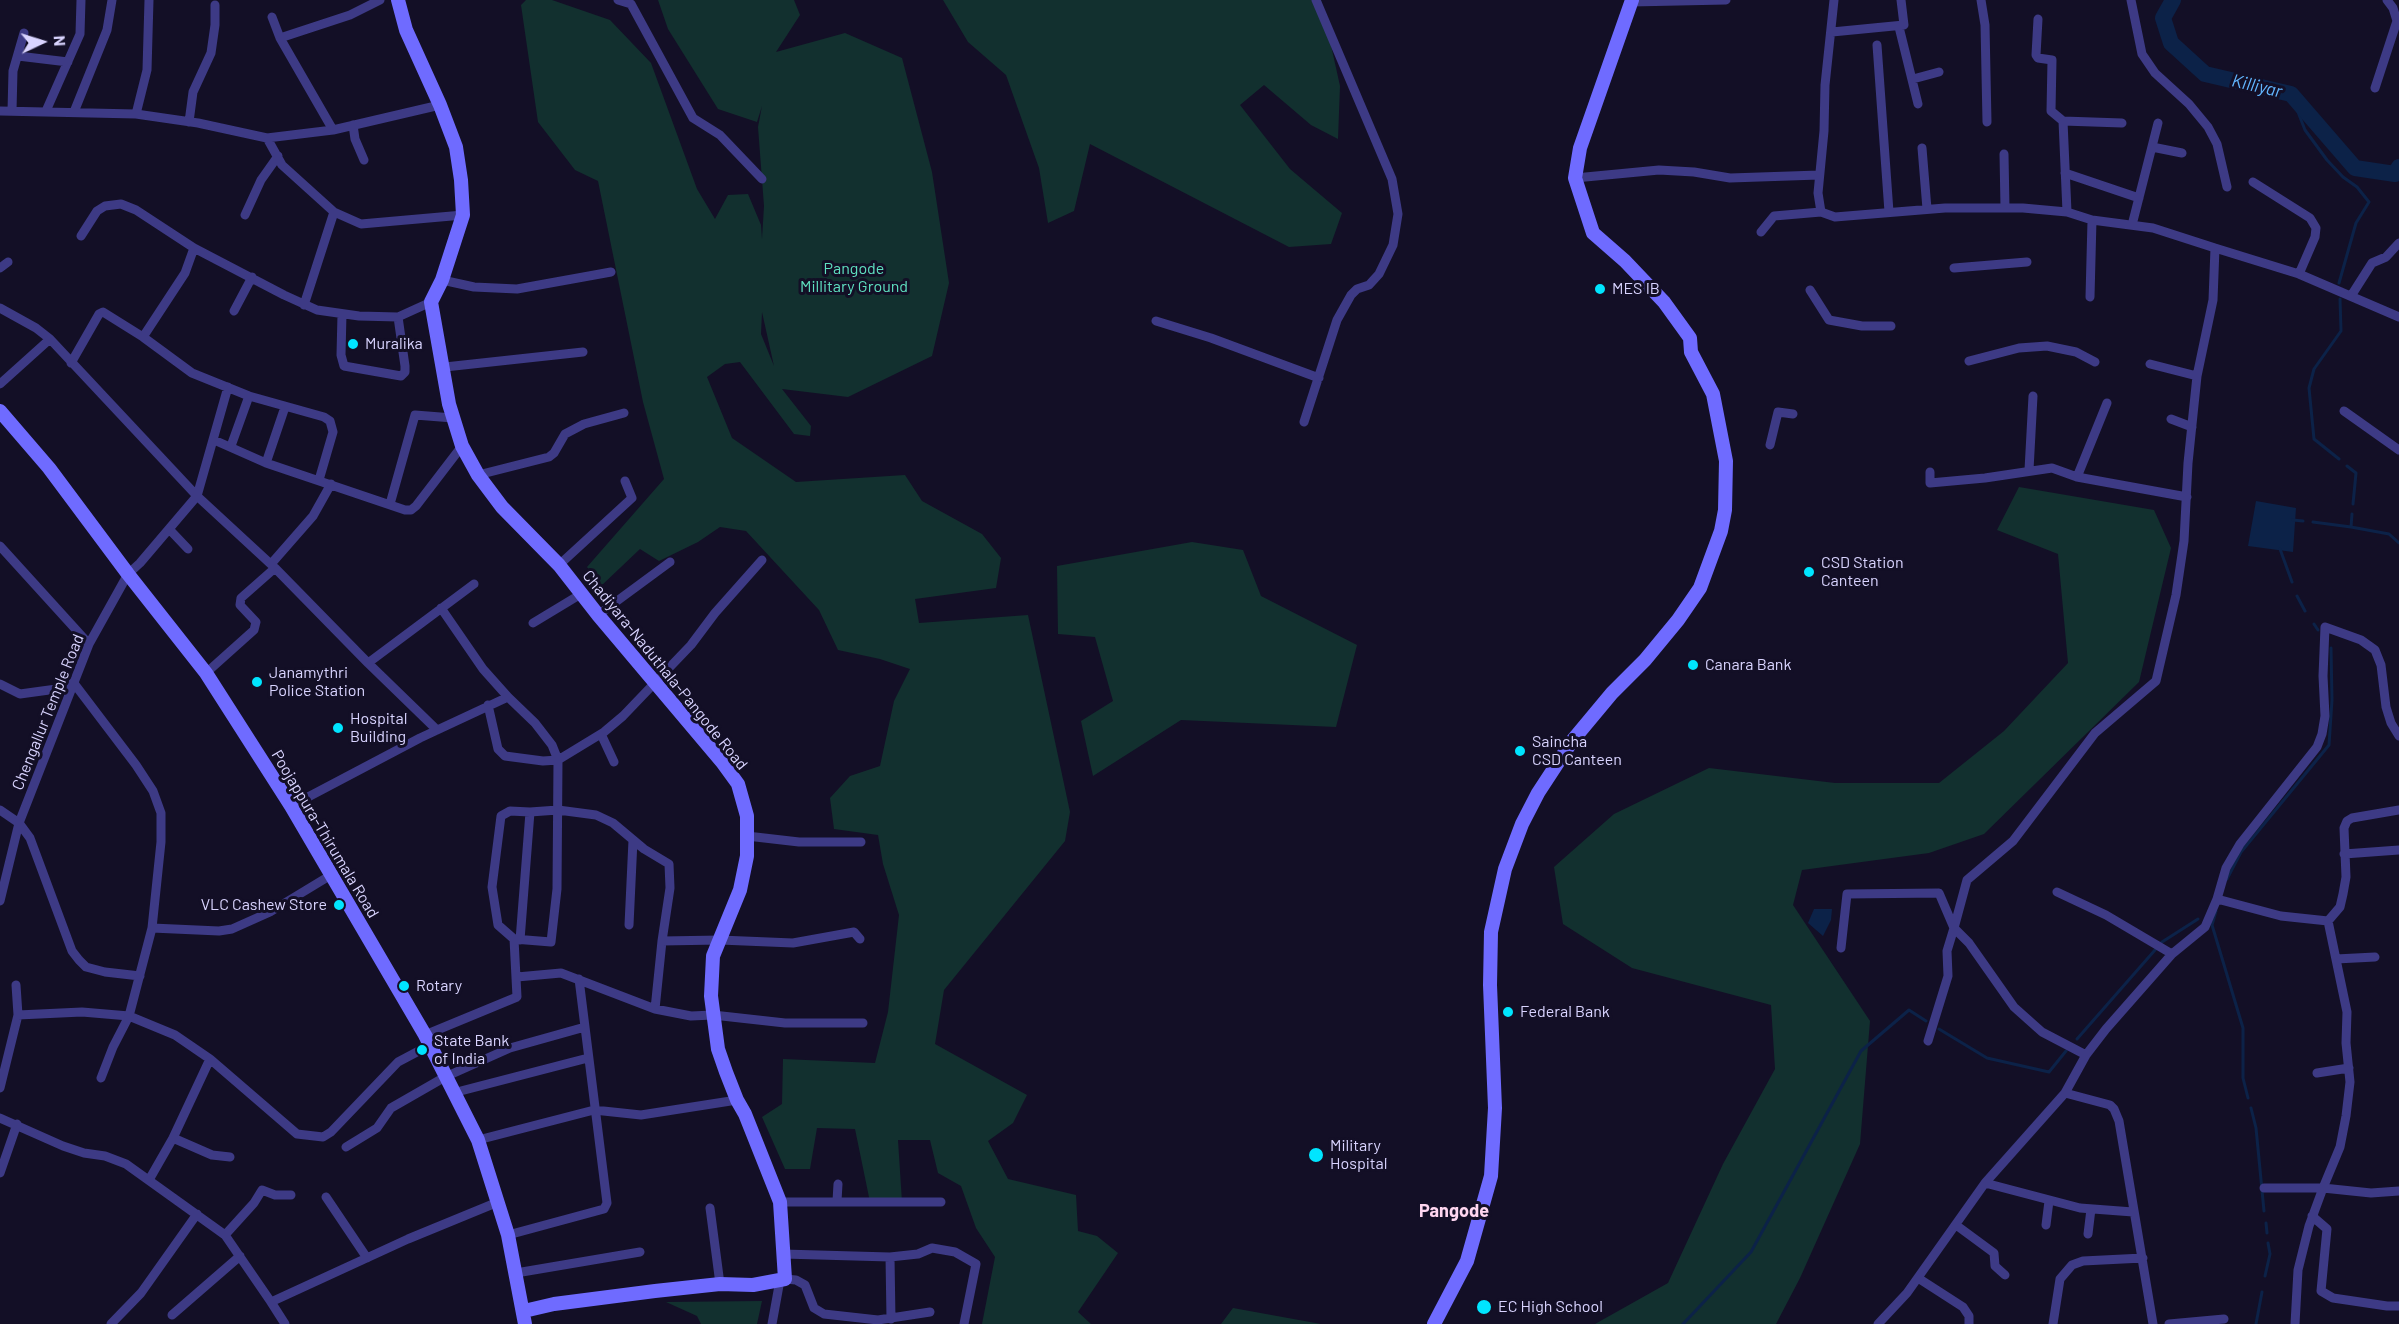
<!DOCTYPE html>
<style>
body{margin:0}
#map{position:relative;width:2399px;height:1324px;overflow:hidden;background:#130f26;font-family:Barlow,sans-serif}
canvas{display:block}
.north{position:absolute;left:12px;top:12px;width:60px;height:60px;-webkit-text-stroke:4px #130f26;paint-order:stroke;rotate:86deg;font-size:16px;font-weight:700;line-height:24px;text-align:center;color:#d9d4ff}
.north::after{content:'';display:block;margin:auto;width:21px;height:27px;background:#d9d4ff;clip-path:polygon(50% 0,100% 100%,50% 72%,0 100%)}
</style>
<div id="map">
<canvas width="2399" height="1324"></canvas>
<div class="north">N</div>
</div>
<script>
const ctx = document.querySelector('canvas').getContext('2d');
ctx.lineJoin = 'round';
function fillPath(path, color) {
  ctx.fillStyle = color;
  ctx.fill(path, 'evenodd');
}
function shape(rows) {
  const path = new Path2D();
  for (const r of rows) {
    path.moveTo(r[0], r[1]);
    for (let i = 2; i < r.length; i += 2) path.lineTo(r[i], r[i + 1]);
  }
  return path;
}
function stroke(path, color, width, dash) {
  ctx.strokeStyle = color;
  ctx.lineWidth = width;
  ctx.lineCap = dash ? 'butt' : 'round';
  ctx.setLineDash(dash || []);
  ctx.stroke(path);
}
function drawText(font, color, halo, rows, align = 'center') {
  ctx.font = font + ' Barlow,sans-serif';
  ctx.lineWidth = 6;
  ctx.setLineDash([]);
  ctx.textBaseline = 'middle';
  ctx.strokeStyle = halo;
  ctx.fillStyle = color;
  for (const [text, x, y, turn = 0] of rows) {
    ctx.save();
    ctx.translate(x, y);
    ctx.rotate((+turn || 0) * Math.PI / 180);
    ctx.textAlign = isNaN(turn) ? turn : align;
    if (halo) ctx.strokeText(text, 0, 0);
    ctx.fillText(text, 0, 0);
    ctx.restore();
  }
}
fillPath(shape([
 [526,0,552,0,610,20,651,63,697,189,715,219,728,195,748,194,761,225,762,239,764,206,758,127,762,106,757,122,718,109,668,29,658,0,794,0,800,15,776,52,845,33,902,58,932,172,949,283,932,356,848,397,782,389,811,426,810,436,794,434,740,362,725,364,707,377,732,438,796,482,905,475,922,501,982,534,1001,558,996,588,915,599,919,623,1028,615,1070,812,1065,841,944,990,935,1044,1027,1095,1013,1123,988,1141,1008,1179,1076,1195,1078,1231,1097,1236,1118,1253,1078,1312,1091,1324,982,1324,995,1257,976,1228,961,1186,938,1173,930,1140,898,1140,902,1202,870,1202,855,1129,817,1128,810,1169,785,1169,762,1117,782,1104,783,1059,875,1063,888,1012,899,915,883,864,878,835,834,829,830,798,850,776,880,766,894,701,910,669,880,659,838,650,819,610,746,531,720,527,698,542,659,561,640,549,601,586,587,567,664,479,643,402,598,181,575,170,538,122,521,5],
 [762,312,774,366,761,334],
 [943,0,1321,0,1340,86,1338,139,1311,125,1264,85,1240,105,1290,169,1342,213,1331,244,1289,247,1090,144,1074,211,1048,223,1039,168,1006,75,968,42],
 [2019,487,2154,510,2171,548,2139,682,1984,834,1929,853,1802,870,1793,905,1870,1021,1860,1144,1800,1278,1776,1324,1595,1324,1668,1283,1723,1164,1775,1069,1771,1005,1632,968,1563,924,1554,867,1614,814,1709,768,1835,783,1939,783,2004,731,2068,663,2058,554,1997,530],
 [1192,542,1243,550,1261,596,1357,645,1336,727,1181,720,1093,776,1081,721,1113,701,1095,637,1058,634,1057,566],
 [762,1301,757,1324,701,1324,697,1316,666,1302],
 [1233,1308,1321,1324,1221,1324]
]), '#12302f');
fillPath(shape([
 [2256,501,2296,508,2293,552,2248,546],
 [1814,909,1832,909,1831,920,1823,936,1808,923]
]), '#0c2248');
stroke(shape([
 [2291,94,2305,130,2327,160,2343,177,2357,187,2369,202,2356,223,2339,283],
 [2339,459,2314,439,2309,388,2314,369,2341,331,2340,299],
 [2347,466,2356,473,2353,504],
 [2352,514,2351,527,2389,534,2399,543],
 [2293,520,2303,521],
 [2313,522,2351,527],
 [2280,549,2292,582],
 [2297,596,2305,611],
 [2314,624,2318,630],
 [2227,879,2241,852,2329,745,2332,700,2331,648],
 [2216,911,2212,925,2243,1028,2243,1078,2248,1098],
 [1939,1029,1987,1058,2049,1072,2066,1051],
 [2077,1039,2162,942,2198,919],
 [2251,1108,2256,1128,2264,1211],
 [2266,1223,2267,1233],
 [2265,1276,2270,1254,2268,1243],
 [1683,1324,1751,1252,1861,1051,1909,1010,1926,1021],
 [2256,1324,2262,1292]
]), '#0c2248', 3);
stroke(shape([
 [2173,0,2163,18,2171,43,2205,74,2291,94,2355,168,2395,174,2399,167]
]), '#0c2248', 16);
stroke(shape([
 [618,0,631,4,693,118,720,135,762,179],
 [1834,0,1825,85,1824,131,1818,193,1821,212,1835,217,1945,208,2023,208,2067,212,2092,220,2153,228,2215,248,2213,300,2197,376,2188,463,2184,541,2176,595,2156,681,2095,733,2013,841,1967,880,1954,928],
 [1981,0,1985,25,1987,122],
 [2131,0,2142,54,2155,73,2189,104,2208,127,2217,144,2227,187],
 [1631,2,1726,0],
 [272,17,280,38,333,130],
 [2038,19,2036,55,2038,58,2052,60,2051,111,2063,121,2067,212],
 [1899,27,1918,104],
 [1832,32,1904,25,1901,0],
 [280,38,350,15,380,0],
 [1877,45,1889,212],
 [18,56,68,62],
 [1913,79,1939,72],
 [2375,88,2397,21,2393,8,2387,0],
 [0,111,136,114,198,123,267,138,333,130,440,105],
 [12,111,13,71,24,33],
 [46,111,80,34,81,0],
 [74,112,107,30,112,0],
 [136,114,147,70,149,0],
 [2063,121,2122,123],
 [189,122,193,92,211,53,215,25,215,5],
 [353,125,355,139,364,160],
 [267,138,282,165,334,212,361,224,463,215],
 [2152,147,2182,153],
 [1922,148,1927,209],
 [2004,154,2005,208],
 [2065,173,2139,198],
 [1575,178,1659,170,1694,172,1730,178,1819,175],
 [2253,182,2310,218,2316,228,2315,237,2299,274],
 [245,215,261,180,278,156],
 [2132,225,2158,123],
 [1761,232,1774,216,1821,212],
 [81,236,97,211,105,206,121,204,136,210,194,248],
 [2215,248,2299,274,2399,317],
 [0,268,8,262],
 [1954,268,2027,262],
 [442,280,474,287,517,289,611,272],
 [1810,290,1829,320,1862,326,1891,326],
 [2351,296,2372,263,2386,257,2399,243],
 [2090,297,2092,220],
 [304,305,334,212],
 [0,308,36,328,50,339,197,496,140,563,128,574,89,644,19,823,0,901],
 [234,311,252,277],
 [342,314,341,355,344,366,401,376,405,372,405,366,398,317],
 [1156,321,1211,338,1319,378],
 [143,337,192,373,249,396,324,417,330,421,333,432,319,480],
 [1969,361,2019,348,2047,346,2076,352,2095,362],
 [71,363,99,314,103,312,143,337,185,273,194,248,284,295,317,310,359,316,398,317,431,302],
 [2150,364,2197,376],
 [445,367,583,352],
 [0,384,50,339],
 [228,387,197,496,275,568,368,663,474,584],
 [2107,403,2077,477,2187,497],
 [2344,411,2399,450],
 [2171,419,2192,427],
 [1304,422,1337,320,1351,295,1357,289,1369,285,1379,274,1393,245,1398,214,1392,179,1316,0],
 [214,440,266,463,405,510,411,510,416,506,462,446],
 [1770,445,1778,412,1793,414],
 [231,446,249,396],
 [266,463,285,407],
 [2029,470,2033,396],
 [1930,472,1930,483,1985,478,2052,468,2077,477],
 [478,475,549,457,554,453,565,434,584,424,624,413],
 [390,504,415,415,453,418],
 [169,529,188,549],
 [0,546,89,644],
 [271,564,313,516,331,484],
 [559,565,632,498,625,481],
 [441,608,483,669,508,697],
 [598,615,670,562],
 [533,623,581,594],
 [368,663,437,730],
 [206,673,254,630,256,622,240,605,241,598,275,568],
 [73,682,136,765,153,791,161,813,161,842,152,928,129,1016,113,1047,101,1078],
 [0,684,20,694,71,687],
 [488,705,498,749,505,756,543,761,558,760,604,732,623,716,691,645,715,613,762,560],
 [601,734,614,762],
 [291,806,420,738,508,697,535,723,552,745,558,760,557,889,551,942,514,939],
 [0,810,19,823,30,838,72,951,79,960,86,967,105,972,140,976],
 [747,836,799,842,861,842],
 [2344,854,2399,850],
 [2057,892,2106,915,2172,954],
 [2217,899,2226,868,2240,844,2317,747,2322,734,2325,716,2323,676,2325,627,2361,640,2375,650,2381,665,2386,707,2391,723,2399,736],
 [2328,921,2340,907,2343,894,2346,877,2344,828,2347,821,2352,818,2399,810],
 [629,925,633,840],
 [152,928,219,931,232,929,270,912,331,875],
 [520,940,530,812],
 [1841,948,1847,894,1939,893,1954,928],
 [2336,959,2375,957],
 [517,977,561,973,655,1009,691,1016,713,1015,785,1023,863,1023],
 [655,1009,662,941],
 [18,1015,82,1012,129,1016,175,1035,210,1059,173,1138,149,1180],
 [425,1035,517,997,514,939,498,925,492,887,501,816,510,811,530,812,558,810,596,815,613,823,644,849,669,864,670,888,662,941,720,940,793,943,854,932,860,939],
 [1928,1041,1948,976,1947,951,1954,928,1969,943,2014,1007,2042,1032,2086,1055],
 [210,1059,297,1134,323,1137,331,1132,398,1062,430,1045],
 [2317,1073,2349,1068],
 [0,1088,18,1015,16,985],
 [453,1093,588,1058],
 [2065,1093,2110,1105,2114,1109,2119,1121,2153,1324],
 [0,1118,63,1146,84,1153,105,1156,126,1164,225,1235,271,1302],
 [173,1138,212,1155,230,1157],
 [478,1140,594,1110,641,1115,737,1100],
 [346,1147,377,1128,391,1108,445,1077,510,1048,585,1027],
 [0,1173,17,1124],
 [1985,1183,2080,1208,2133,1212],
 [2264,1188,2323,1188,2309,1226,2298,1270,2295,1324],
 [326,1197,367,1258],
 [837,1201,838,1184],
 [780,1202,941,1202],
 [710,1208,720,1284],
 [2312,1216,2327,1229,2321,1291,2333,1298,2387,1306,2399,1306],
 [1956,1225,1994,1253,1995,1266,2005,1275],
 [2046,1225,2049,1201],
 [2088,1234,2091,1209],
 [225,1235,254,1203,262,1190,275,1195,291,1195],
 [508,1235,604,1209,607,1203,579,979],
 [783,1254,890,1257,918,1254,932,1248,955,1252,976,1264,964,1324],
 [890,1257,891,1319],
 [516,1273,640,1252],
 [1918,1278,1963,1307,1969,1316,1969,1324],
 [785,1279,796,1280,805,1285,814,1308,824,1314,878,1320,930,1312],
 [172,1315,240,1256],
 [111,1324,141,1293,197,1214],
 [285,1324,271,1302,408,1239,498,1202],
 [772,1324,780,1280],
 [1878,1324,1907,1293,1985,1183,2065,1093,2086,1055,2106,1029,2172,954,2205,927,2217,899,2281,916,2328,921,2347,1012,2346,1043,2350,1082,2346,1116,2340,1147,2323,1188,2371,1193,2399,1191],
 [2053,1324,2060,1279,2072,1265,2083,1261,2143,1258],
 [2169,1324,2224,1319]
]), '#3d3a85', 9);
stroke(shape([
 [398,0,406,30,440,105,456,147,461,180,463,215,442,280,431,302,449,404,462,446,478,475,502,507,559,565,598,615,722,762,738,784,747,816,747,856,740,890,713,956,711,996,718,1049,726,1072,737,1100,745,1114,780,1202,785,1279,753,1285,720,1284,655,1291,554,1304,524,1311],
 [0,411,49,468,128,574,206,673,291,806,425,1035,478,1140,508,1235,525,1324],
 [1434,1324,1467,1261,1491,1176,1495,1108,1490,985,1491,932,1505,869,1522,824,1538,793,1572,741,1612,693,1645,660,1678,620,1700,588,1721,531,1725,510,1726,461,1713,394,1691,352,1690,338,1664,302,1625,261,1593,233,1575,178,1580,148,1632,0]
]), '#6f6bff', 14);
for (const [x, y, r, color] of [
 [1600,289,6,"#00e5ff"],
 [353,344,6,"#00e5ff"],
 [1809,572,6,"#00e5ff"],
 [1693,665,6,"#00e5ff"],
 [257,682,6,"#00e5ff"],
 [338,728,6,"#00e5ff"],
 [1520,751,6,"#00e5ff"],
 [339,905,6,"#00e5ff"],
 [404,986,6,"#00e5ff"],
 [1508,1012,6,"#00e5ff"],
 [422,1050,6,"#00e5ff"],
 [1316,1155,8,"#00e5ff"],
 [1484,1307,8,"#00e5ff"]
]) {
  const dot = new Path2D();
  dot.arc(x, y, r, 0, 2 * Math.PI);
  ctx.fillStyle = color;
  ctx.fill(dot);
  stroke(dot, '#130f26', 2);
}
drawText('16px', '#5fe0c0', '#130f26', [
 ["Pangode",854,269],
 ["Millitary Ground",854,287]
]);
drawText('16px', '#d9d4ff', '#130f26', [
 ["MES IB",1612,289],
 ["Muralika",365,344],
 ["CSD Station",1821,563],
 ["Canteen",1821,581],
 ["Canara Bank",1705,665],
 ["Janamythri",269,673],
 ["Police Station",269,691],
 ["Hospital",350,719],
 ["Building",350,737],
 ["Saincha",1532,742],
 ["CSD Canteen",1532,760],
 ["VLC Cashew Store",327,905,"right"],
 ["Rotary",416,986],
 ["Federal Bank",1520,1012],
 ["State Bank",434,1041],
 ["of India",434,1059],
 ["Military",1330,1146],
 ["Hospital",1330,1164],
 ["EC High School",1498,1307]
], 'left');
drawText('16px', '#d9d4ff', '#130f26', [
 ["Chadiyara-Naduthala-Pangode Road",665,670,51],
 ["Chengallur Temple Road",48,712,-68],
 ["Poojappura-Thirumala Road",325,834,59]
]);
drawText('italic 18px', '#62b6ff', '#130f26', [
 ["Killiyar",2257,86,13]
]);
drawText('bold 18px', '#ffd6f0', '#130f26', [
 ["Pangode",1454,1211]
]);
</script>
